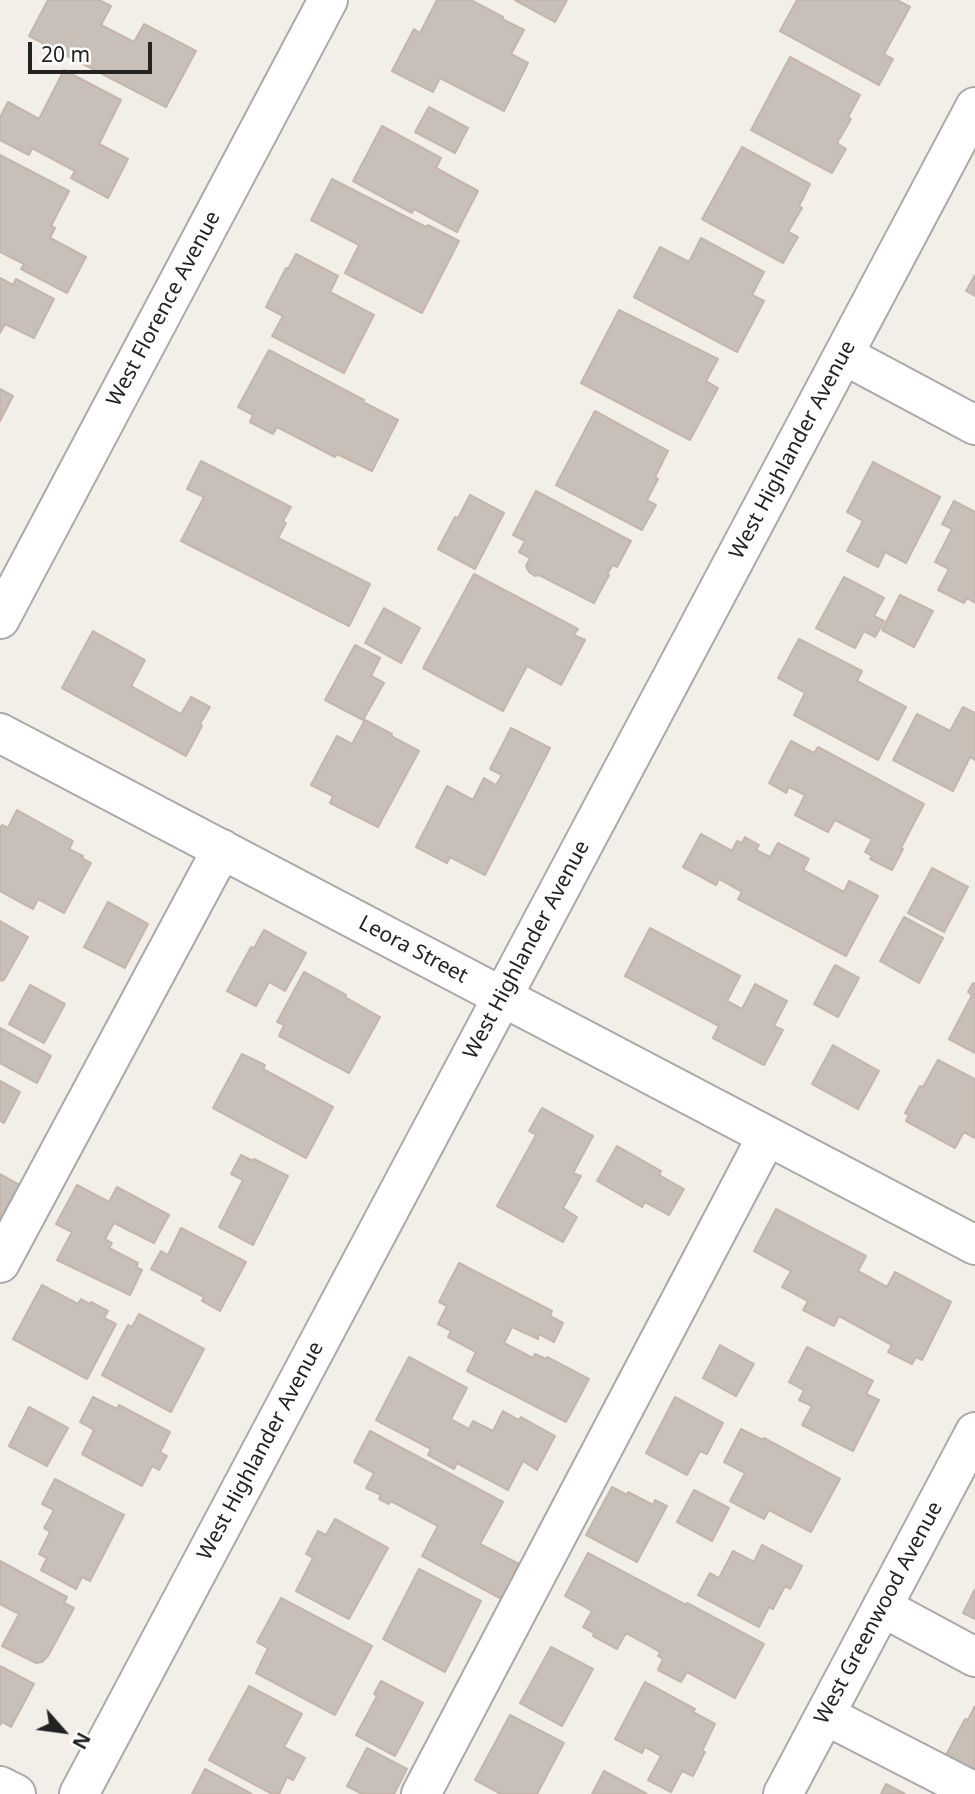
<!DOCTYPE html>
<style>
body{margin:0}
#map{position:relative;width:975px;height:1794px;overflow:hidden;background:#f2efe9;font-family:"Noto Sans",sans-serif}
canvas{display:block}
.north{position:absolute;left:28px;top:1696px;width:70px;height:70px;-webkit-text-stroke:5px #fff;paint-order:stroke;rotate:118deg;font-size:19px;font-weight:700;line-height:28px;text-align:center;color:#222}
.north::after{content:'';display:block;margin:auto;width:24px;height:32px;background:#222;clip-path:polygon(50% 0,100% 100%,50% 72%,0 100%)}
.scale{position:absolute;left:28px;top:42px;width:124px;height:32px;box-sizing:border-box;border:4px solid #222;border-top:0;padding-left:9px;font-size:21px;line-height:24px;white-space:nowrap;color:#222;-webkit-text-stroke:5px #fff;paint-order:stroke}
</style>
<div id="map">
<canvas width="975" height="1794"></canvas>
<div class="north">N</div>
<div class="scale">20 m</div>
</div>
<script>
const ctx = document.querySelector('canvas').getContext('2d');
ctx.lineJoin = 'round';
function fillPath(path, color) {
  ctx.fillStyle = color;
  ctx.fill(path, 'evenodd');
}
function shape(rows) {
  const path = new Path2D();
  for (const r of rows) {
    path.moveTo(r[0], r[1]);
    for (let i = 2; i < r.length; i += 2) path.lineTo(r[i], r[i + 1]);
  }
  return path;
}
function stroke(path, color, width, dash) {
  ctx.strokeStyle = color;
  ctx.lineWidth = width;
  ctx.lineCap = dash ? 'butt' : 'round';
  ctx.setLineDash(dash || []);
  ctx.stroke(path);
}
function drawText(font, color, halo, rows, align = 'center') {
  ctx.font = font + ' "Noto Sans",sans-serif';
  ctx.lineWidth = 7;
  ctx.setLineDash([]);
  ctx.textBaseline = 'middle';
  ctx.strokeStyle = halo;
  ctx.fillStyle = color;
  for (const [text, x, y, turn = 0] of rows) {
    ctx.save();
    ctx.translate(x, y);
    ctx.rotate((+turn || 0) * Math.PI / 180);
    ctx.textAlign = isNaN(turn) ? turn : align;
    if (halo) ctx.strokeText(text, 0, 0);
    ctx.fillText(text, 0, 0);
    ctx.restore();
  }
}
const building = shape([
 [48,0,99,0,111,6,101,25,134,42,144,24,196,51,166,107,29,36,48,0],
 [437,0,471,0,503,17,502,19,524,30,511,54,528,63,504,111,440,78,433,92,392,71,414,29,420,33,437,0],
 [515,0,567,0,555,22,515,0],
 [797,0,897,0,910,7,884,54,893,59,879,85,780,31,797,0],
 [790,57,860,95,848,117,851,119,837,143,846,149,832,173,751,130,790,57],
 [64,70,121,100,99,144,128,159,108,198,71,178,75,171,32,148,29,155,0,140,0,117,8,102,39,119,64,70],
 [429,107,468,128,455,153,415,132,429,107],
 [382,126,441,158,436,168,478,191,457,232,414,209,412,213,353,181,382,126],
 [742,147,810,184,799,206,802,208,788,232,798,237,783,263,702,219,742,147],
 [0,155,69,191,51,226,55,228,50,238,86,257,67,293,21,269,24,264,0,252,0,155],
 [332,179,426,227,428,225,459,241,422,313,345,273,359,245,311,220,332,179],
 [701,238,764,272,752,295,764,301,737,352,634,297,660,247,689,262,701,238],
 [296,254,338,276,330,292,374,315,344,373,272,336,283,316,266,307,286,268,288,269,296,254],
 [975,275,975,296,966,291,975,275],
 [0,278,13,285,16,279,54,299,34,338,5,324,0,333,0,278],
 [619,310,718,359,706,381,718,388,690,440,581,383,619,310],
 [269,350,364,400,363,402,398,420,372,471,337,454,335,457,277,427,273,434,250,422,253,415,238,407,269,350],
 [0,389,13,396,0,421,0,389],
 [595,411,668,451,655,477,658,479,647,500,656,505,642,530,556,485,595,411],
 [201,461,291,507,283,521,286,523,278,538,370,584,349,626,181,541,204,497,187,489,201,461],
 [873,462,940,497,906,563,885,552,878,567,847,551,863,521,847,512,873,462],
 [536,491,631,541,617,567,613,565,607,574,609,575,594,603,539,575,535,576,529,572,526,566,530,558,519,552,525,541,513,535,536,491],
 [470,495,504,513,475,569,438,549,455,517,458,518,470,495],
 [954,501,975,512,975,603,967,598,964,603,938,590,949,569,935,562,952,529,942,524,954,501],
 [474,574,578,629,574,635,585,640,561,685,527,666,503,711,423,668,474,574],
 [844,577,884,598,874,616,884,621,875,637,864,631,855,648,816,628,844,577],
 [900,595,933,611,914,647,882,630,900,595],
 [384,608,420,628,401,663,365,643,384,608],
 [93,631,145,660,131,686,181,714,191,697,210,707,200,724,202,726,186,756,62,688,93,631],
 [799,639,862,671,857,681,906,707,878,760,794,715,805,693,778,678,799,639],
 [355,645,380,658,371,676,384,683,363,720,325,700,355,645],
 [963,707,975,713,975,760,970,757,953,791,893,760,917,714,950,731,963,707],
 [365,720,392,734,391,736,419,751,378,827,330,803,333,796,311,785,337,736,352,744,365,720],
 [511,728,550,748,485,875,450,857,447,863,416,847,447,786,473,800,484,778,496,785,502,775,490,769,511,728],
 [791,741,814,753,818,747,924,804,901,848,903,849,892,870,870,859,872,856,865,852,872,839,835,820,828,832,795,815,805,795,789,787,786,793,769,783,791,741],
 [17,810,73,841,69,849,83,856,82,858,91,863,64,913,38,899,33,909,0,891,0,828,2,825,8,828,17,810],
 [701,834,732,851,737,841,742,843,745,837,759,845,756,850,770,857,778,843,809,859,803,870,844,892,849,881,878,896,846,956,738,899,742,892,719,879,716,885,683,867,701,834],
 [932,868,968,887,944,932,908,913,932,868],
 [108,902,148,924,125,968,84,947,108,902],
 [904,917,943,938,919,983,880,961,904,917],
 [0,921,28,937,4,980,0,981,0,921],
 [650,928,740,976,727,1001,742,1009,755,984,787,1001,774,1026,783,1030,764,1065,713,1038,719,1026,625,976,650,928],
 [264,930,306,953,285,991,269,982,256,1006,227,991,251,947,254,948,264,930],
 [835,965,859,978,838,1017,814,1004,835,965],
 [304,972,346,995,345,997,380,1017,349,1073,279,1036,284,1025,277,1022,304,972],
 [973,983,975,984,975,1053,949,1039,972,995,968,992,973,983],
 [30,985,65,1004,44,1043,9,1024,30,985],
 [0,1028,51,1056,37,1083,0,1063,0,1028],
 [833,1045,879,1071,858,1109,812,1084,833,1045],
 [242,1054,265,1065,263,1069,333,1107,306,1158,213,1108,242,1054],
 [938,1060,975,1079,975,1138,964,1132,955,1148,906,1121,909,1115,905,1113,920,1086,923,1087,938,1060],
 [0,1081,20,1092,4,1123,0,1121,0,1081],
 [542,1108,593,1136,573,1173,581,1176,563,1208,577,1217,563,1242,497,1206,536,1135,529,1131,542,1108],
 [617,1146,661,1171,659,1175,684,1189,669,1215,645,1202,642,1207,597,1181,617,1146],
 [241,1155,253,1161,254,1159,288,1176,253,1245,219,1227,243,1180,231,1174,241,1155],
 [0,1174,27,1189,0,1224,0,1174],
 [77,1185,109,1202,117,1187,169,1215,154,1243,114,1223,105,1239,112,1243,109,1248,138,1263,136,1267,142,1270,130,1295,57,1260,72,1232,56,1224,77,1185],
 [776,1209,866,1256,858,1271,887,1287,895,1272,951,1302,922,1360,916,1357,912,1364,888,1352,892,1345,839,1316,834,1326,803,1310,808,1301,782,1287,791,1271,754,1251,776,1209],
 [181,1228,246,1262,220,1311,202,1301,204,1297,151,1269,161,1251,168,1255,181,1228],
 [459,1263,552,1311,550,1316,563,1323,554,1342,539,1334,538,1339,512,1327,504,1343,533,1358,535,1354,546,1359,547,1357,589,1379,566,1422,467,1371,476,1352,448,1337,451,1331,438,1324,447,1306,439,1302,459,1263],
 [42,1285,78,1304,81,1299,90,1304,91,1302,108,1311,104,1318,116,1324,87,1379,13,1339,42,1285],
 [139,1314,204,1349,171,1412,102,1375,128,1325,132,1327,139,1314],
 [720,1345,754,1364,736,1396,703,1378,720,1345],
 [807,1347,873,1381,866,1394,879,1400,853,1451,802,1425,812,1406,799,1400,804,1390,789,1382,807,1347],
 [409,1357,467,1388,451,1419,469,1429,473,1421,493,1431,503,1411,519,1420,521,1417,555,1436,537,1470,523,1461,508,1490,457,1463,454,1469,428,1455,431,1449,376,1420,409,1357],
 [93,1397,117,1409,119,1405,170,1432,160,1452,167,1456,159,1470,152,1466,142,1486,82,1454,94,1430,80,1422,93,1397],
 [675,1397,723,1423,707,1454,700,1451,687,1475,646,1453,675,1397],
 [29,1407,68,1428,47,1466,9,1446,29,1407],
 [741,1429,763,1440,764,1438,840,1479,811,1532,769,1510,764,1519,730,1501,745,1473,724,1462,741,1429],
 [370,1431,503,1502,480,1544,527,1568,509,1603,422,1556,438,1526,391,1501,389,1504,379,1499,381,1495,366,1488,374,1473,354,1462,370,1431],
 [55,1479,124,1515,90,1581,82,1577,76,1589,41,1570,47,1558,39,1554,50,1532,44,1528,54,1510,42,1504,55,1479],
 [612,1487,627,1495,628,1492,653,1505,655,1500,667,1506,637,1562,586,1535,612,1487],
 [694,1490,729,1508,712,1541,677,1522,694,1490],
 [335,1519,388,1548,349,1619,296,1591,313,1558,306,1554,318,1531,326,1535,335,1519],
 [762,1545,802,1566,790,1589,785,1586,773,1609,769,1607,759,1627,698,1595,710,1573,719,1578,733,1551,754,1562,762,1545],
 [588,1553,686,1605,687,1603,764,1644,735,1698,687,1672,681,1682,658,1670,663,1659,658,1656,660,1652,626,1633,617,1649,593,1636,594,1633,583,1627,592,1611,565,1596,588,1553],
 [0,1561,67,1597,64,1603,74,1608,48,1656,42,1662,36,1663,2,1646,19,1614,0,1604,0,1561],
 [419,1569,481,1601,445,1672,383,1639,419,1569],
 [975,1589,975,1619,963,1613,975,1589],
 [281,1598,372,1646,335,1715,256,1673,268,1648,257,1642,281,1598],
 [551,1647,593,1669,562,1726,520,1703,551,1647],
 [0,1666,34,1684,11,1727,2,1722,0,1725,0,1666],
 [381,1681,423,1703,395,1756,356,1735,377,1696,374,1694,381,1681],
 [645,1682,695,1709,693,1712,715,1724,702,1751,705,1752,693,1776,682,1771,671,1792,648,1780,661,1756,645,1747,642,1753,615,1739,645,1682],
 [249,1686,302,1714,284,1747,305,1758,293,1780,287,1777,279,1794,272,1794,209,1760,249,1686],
 [975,1706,975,1771,946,1755,965,1719,968,1720,975,1706],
 [510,1715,564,1743,537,1794,501,1794,475,1780,510,1715],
 [367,1748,407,1769,394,1794,362,1794,347,1786,367,1748],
 [205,1769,252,1794,192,1794,205,1769],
 [604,1771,647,1794,592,1794,604,1771],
 [886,1784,905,1794,881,1794,886,1784]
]);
fillPath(building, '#c7bfb8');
stroke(building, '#c4b6ab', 2);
const minor = shape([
 [844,355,975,425],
 [0,619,328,0],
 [0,733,975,1245],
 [0,1263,222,849],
 [882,1607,975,1657],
 [825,1715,975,1792],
 [0,1786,16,1794],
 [79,1794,975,107],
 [421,1794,767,1136],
 [783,1794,975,1432]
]);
stroke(minor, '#a9a9a9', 42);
stroke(minor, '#fff', 38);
drawText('21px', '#222', '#fff', [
 ["West Florence Avenue",164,309,-62],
 ["West Highlander Avenue",793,450,-62],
 ["Leora Street",413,950,28],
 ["West Highlander Avenue",527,950,-62],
 ["West Highlander Avenue",261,1451,-62],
 ["West Greenwood Avenue",879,1613,-62]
]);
</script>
